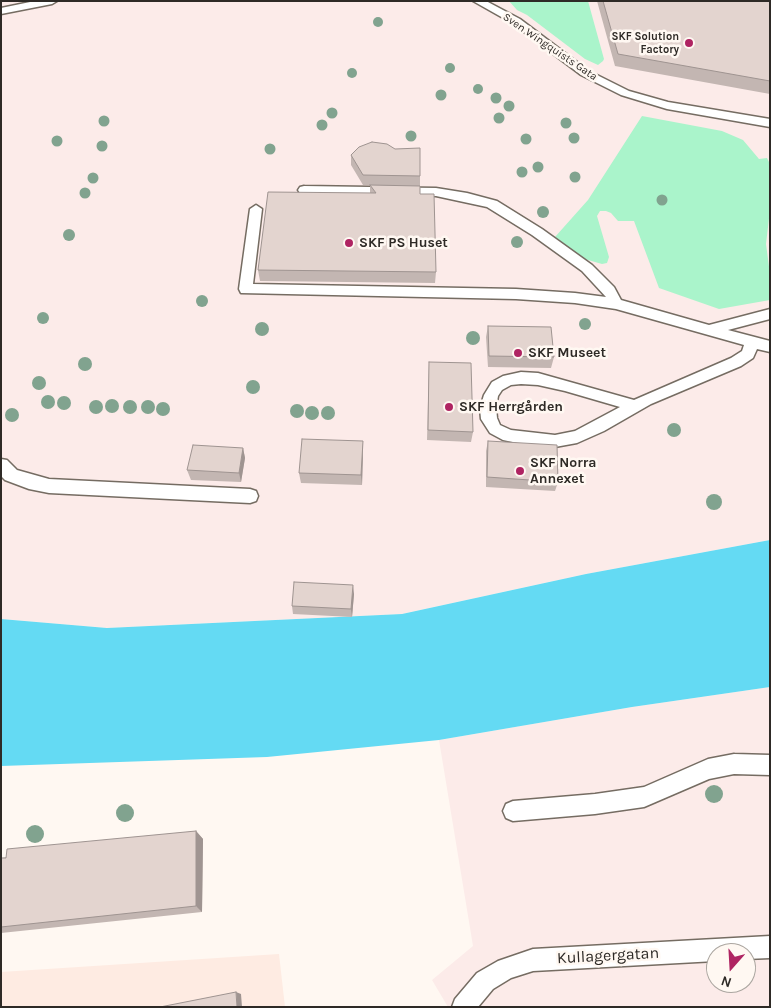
<!DOCTYPE html>
<meta charset="utf-8">
<style>
body{margin:0}
#map{position:relative;width:771px;height:1008px;overflow:hidden;background:#fff8f2;font-family:Karla,sans-serif}
canvas{display:block}
.frame{position:absolute;inset:0;border:2px solid #2e2a26;pointer-events:none}
.north{position:absolute;left:706px;top:943px;width:50px;height:50px;box-sizing:border-box;background:#fff8f2;border:1px solid #aba6a0;border-radius:50%;rotate:199deg;font-size:14px;font-weight:700;line-height:20px;text-align:center;color:#2e2a26}
.north::after{content:'';display:block;margin:auto;width:18px;height:22px;background:#af2462;clip-path:polygon(50% 0,100% 100%,50% 72%,0 100%)}
</style>
<div id="map">
<canvas width="771" height="1008"></canvas>
<div class="frame"></div>
<div class="north">N</div>
</div>
<script>
const ctx = document.querySelector('canvas').getContext('2d');
ctx.lineJoin = 'round';
function fillPath(path, color) {
  ctx.fillStyle = color;
  ctx.fill(path, 'evenodd');
}
function shape(rows) {
  const path = new Path2D();
  for (const r of rows) {
    path.moveTo(r[0], r[1]);
    for (let i = 2; i < r.length; i += 2) path.lineTo(r[i], r[i + 1]);
  }
  return path;
}
function stroke(path, color, width, dash) {
  ctx.strokeStyle = color;
  ctx.lineWidth = width;
  ctx.lineCap = dash ? 'butt' : 'round';
  ctx.setLineDash(dash || []);
  ctx.stroke(path);
}
function drawText(font, color, halo, rows, align = 'center') {
  ctx.font = font + ' Karla,sans-serif';
  ctx.lineWidth = 5;
  ctx.setLineDash([]);
  ctx.textBaseline = 'middle';
  ctx.strokeStyle = halo;
  ctx.fillStyle = color;
  for (const [text, x, y, turn = 0] of rows) {
    ctx.save();
    ctx.translate(x, y);
    ctx.rotate((+turn || 0) * Math.PI / 180);
    ctx.textAlign = isNaN(turn) ? turn : align;
    if (halo) ctx.strokeText(text, 0, 0);
    ctx.fillText(text, 0, 0);
    ctx.restore();
  }
}
fillPath(shape([
 [279,954,285,1007,1,1007,1,972]
]), '#feebe2');
fillPath(shape([
 [1,1,770,1,770,540,586,574,402,614,107,628,1,619],
 [770,687,770,1007,448,1007,432,980,473,946,439,740,632,707],
 [716,953,746,953,746,983,716,983]
]), '#fcebe9');
fillPath(shape([
 [509,1,588,1,604,59,603,61,598,65,585,59,527,15,517,10],
 [642,116,722,131,743,140,759,159,767,158,770,164,770,210,766,244,770,274,770,300,719,309,659,288,634,221,618,221,611,213,606,211,600,211,597,216,609,257,607,263,602,264,581,258,555,237,588,200]
]), '#aaf4cb');
fillPath(shape([
 [770,540,770,687,632,707,439,740,267,757,1,766,1,619,107,628,402,614,586,574]
]), '#64daf3');
const lane = shape([
 [35,1,57,1,52,4,1,14,1,8,35,1],
 [473,1,486,1,520,19,589,71,629,91,668,102,770,119,770,127,667,109,621,95,581,75,512,23,473,1],
 [304,186,436,188,467,193,497,201,542,229,592,265,614,287,621,300,709,325,770,309,770,319,728,330,770,341,770,352,757,349,753,358,741,366,651,404,604,431,577,443,555,447,532,446,503,440,490,433,481,419,480,408,484,395,492,382,503,376,521,372,538,373,634,400,731,358,742,351,744,345,616,309,575,303,516,299,241,293,239,289,250,209,256,205,262,209,253,284,516,289,575,293,606,297,582,271,532,235,487,207,436,196,300,193,298,190,300,187,304,186],
 [521,384,538,385,565,391,620,407,575,431,555,435,511,430,500,425,497,418,496,408,498,396,502,390,511,385,521,384],
 [1,459,7,460,17,470,49,479,250,489,256,491,258,496,256,501,250,503,49,493,29,489,5,480,1,476,1,459],
 [734,754,770,755,770,775,734,774,709,779,644,807,595,814,513,821,506,818,503,811,506,804,513,801,595,794,644,787,708,759,734,754],
 [770,936,770,958,746,959,746,953,716,953,716,961,533,971,511,978,493,989,478,1007,452,1007,455,999,477,973,498,961,533,949,770,936]
]);
stroke(lane, '#756c62', 3);
fillPath(lane, '#fff');
ctx.fillStyle = '#81a38f';
for (const [x, y, r] of [
 [378,22,5],
 [450,68,5],
 [352,73,5],
 [478,89,5],
 [441,95,5.5],
 [496,98,5.5],
 [509,106,5.5],
 [332,113,5.5],
 [499,118,5.5],
 [104,121,5.5],
 [566,123,5.5],
 [322,125,5.5],
 [411,136,5.5],
 [574,138,5.5],
 [526,139,5.5],
 [57,141,5.5],
 [102,146,5.5],
 [270,149,5.5],
 [538,167,5.5],
 [522,172,5.5],
 [575,177,5.5],
 [93,178,5.5],
 [85,193,5.5],
 [662,200,5.5],
 [543,212,6],
 [69,235,6],
 [517,242,6],
 [202,301,6],
 [43,318,6],
 [585,324,6],
 [262,329,7],
 [473,338,7],
 [85,364,7],
 [39,383,7],
 [253,387,7],
 [48,402,7],
 [64,403,7],
 [112,406,7],
 [96,407,7],
 [130,407,7],
 [148,407,7],
 [163,409,7],
 [297,411,7],
 [312,413,7],
 [328,413,7],
 [12,415,7],
 [674,430,7],
 [714,502,8],
 [714,794,9],
 [125,813,9],
 [35,834,9]
]) {
  ctx.beginPath();
  ctx.arc(x, y, r, 0, 2 * Math.PI);
  ctx.fill();
}
fillPath(shape([
 [597,1,770,1,770,94,615,66],
 [351,155,420,176,420,194,436,272,435,283,260,281,258,270,370,193,370,185,363,185,351,165],
 [488,326,554,357,551,368,488,367,486,337],
 [429,362,473,432,471,442,427,440],
 [363,441,363,451,362,485,301,483,299,473],
 [488,441,558,482,555,491,486,487,486,451],
 [243,448,245,458,241,482,191,480,187,470],
 [354,594,352,617,293,614,292,606],
 [196,831,203,839,202,912,1,933,1,858]
]), '#c3b6b2');
fillPath(shape([
 [363,441,363,451,362,485,361,475],
 [243,448,245,458,241,482,239,473],
 [353,585,354,594,352,617,351,609],
 [196,831,203,839,202,912,196,906],
 [236,992,241,994,242,1007,237,1007]
]), '#9f9491');
const building = shape([
 [603,1,770,1,770,81,618,54,603,1],
 [372,142,387,144,395,149,420,148,420,176,363,175,351,155,359,147,372,142],
 [370,185,420,186,420,194,434,194,436,272,258,270,268,192,376,193,370,185],
 [488,326,551,327,554,357,489,356,488,326],
 [429,362,471,363,473,432,428,430,429,362],
 [302,439,363,441,361,475,299,473,302,439],
 [488,441,557,445,558,482,487,477,488,441],
 [193,445,243,448,239,473,187,470,193,445],
 [294,582,353,585,351,609,292,606,294,582],
 [196,831,196,906,1,927,1,858,6,858,7,849,196,831],
 [236,992,237,1007,160,1007,236,992]
]);
fillPath(building, '#e3d4cf');
stroke(building, '#9f9491', 1);
for (const [x, y, r, color] of [
 [689,43,5,"#af2462"],
 [349,243,5,"#af2462"],
 [518,353,5,"#af2462"],
 [449,407,5,"#af2462"],
 [520,471,5,"#af2462"]
]) {
  const dot = new Path2D();
  dot.arc(x, y, r, 0, 2 * Math.PI);
  ctx.fillStyle = color;
  ctx.fill(dot);
  stroke(dot, '#fff8f2', 2);
}
drawText('bold 11px', '#2e2a26', '#fff8f2', [
 ["SKF Solution",679,37],
 ["Factory",679,50]
], 'right');
drawText('11px', '#2e2a26', '#fff8f2', [
 ["Sven Wingquists Gata",550,47,34]
]);
drawText('bold 14px', '#2e2a26', '#fff8f2', [
 ["SKF PS Huset",359,243],
 ["SKF Museet",528,353],
 ["SKF Herrgården",459,407],
 ["SKF Norra",530,463],
 ["Annexet",530,479]
], 'left');
drawText('16px', '#2e2a26', '#fff8f2', [
 ["Kullagergatan",608,956,-3]
]);
</script>
